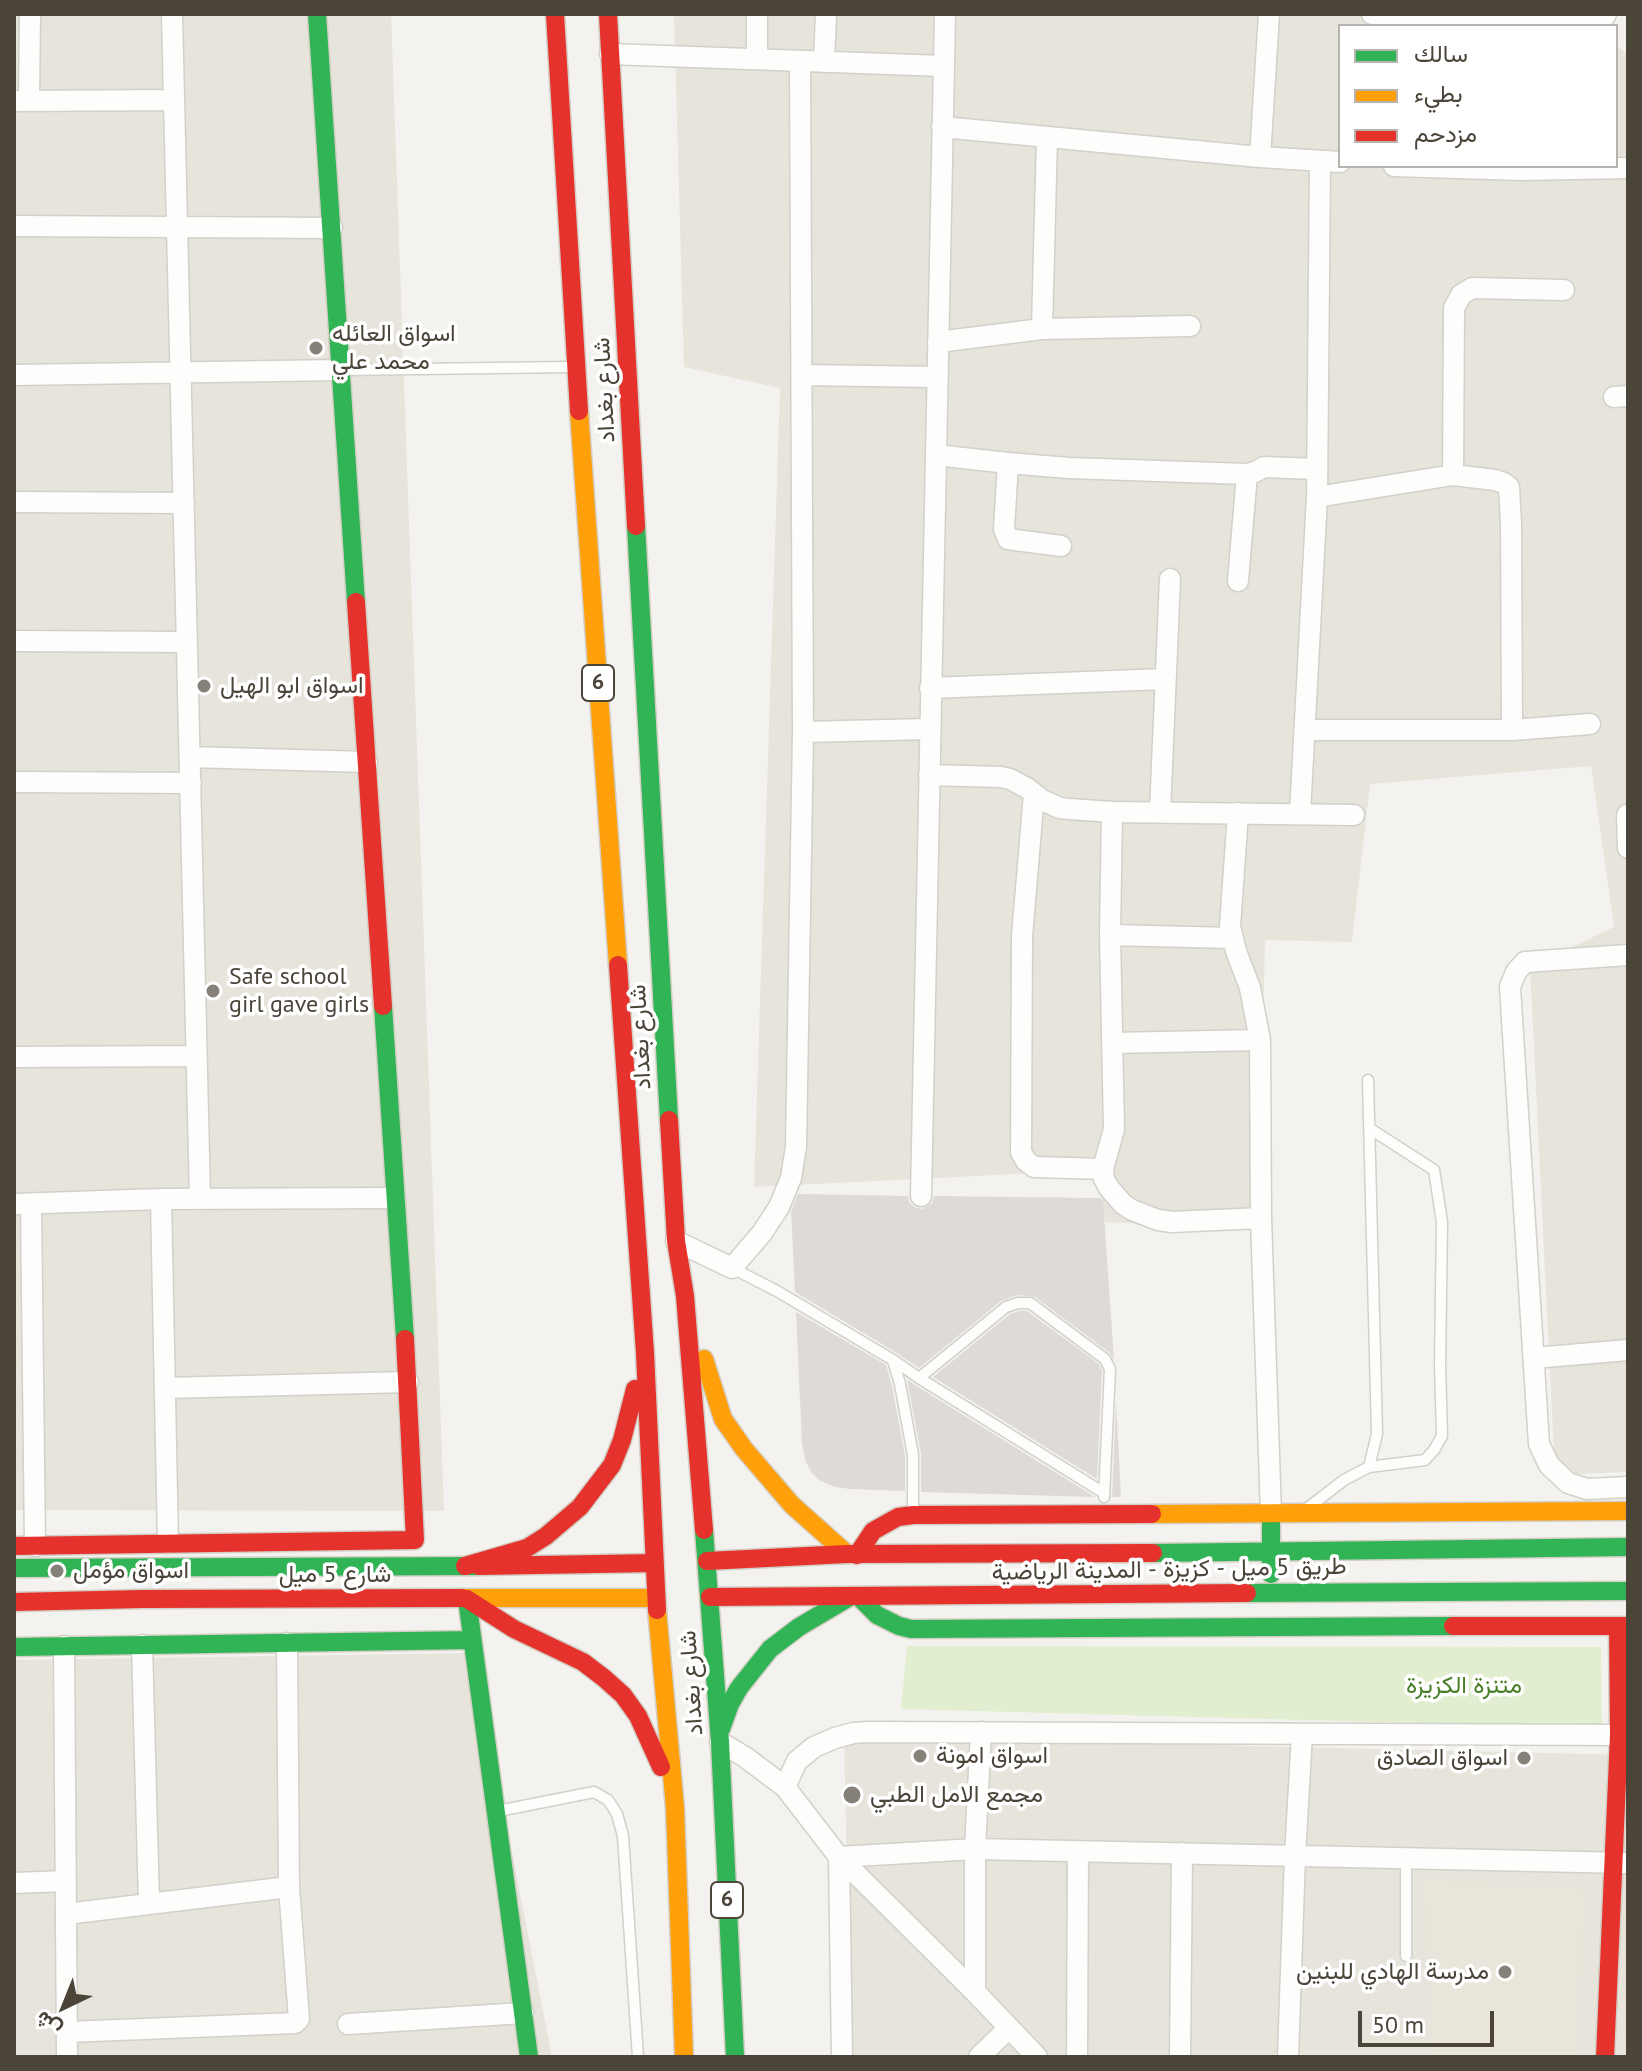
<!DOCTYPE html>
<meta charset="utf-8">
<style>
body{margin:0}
#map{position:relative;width:1642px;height:2071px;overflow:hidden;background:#f4f2ee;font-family:"PT Sans",Vazirmatn,sans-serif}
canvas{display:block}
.frame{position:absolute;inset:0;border:16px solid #4b4439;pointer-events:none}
.legend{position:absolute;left:1338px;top:24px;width:280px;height:144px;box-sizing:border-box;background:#fff;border:2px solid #b7b4b0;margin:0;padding:10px 14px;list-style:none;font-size:24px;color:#4b4439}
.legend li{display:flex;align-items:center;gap:16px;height:40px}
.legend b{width:40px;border:2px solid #b7b4b0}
.north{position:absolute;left:24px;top:1967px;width:80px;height:80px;-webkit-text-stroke:6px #fff;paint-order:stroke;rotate:223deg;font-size:22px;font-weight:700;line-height:32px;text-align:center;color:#4b4439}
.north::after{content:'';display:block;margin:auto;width:28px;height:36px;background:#4b4439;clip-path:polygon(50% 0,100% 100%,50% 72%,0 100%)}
.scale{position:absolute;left:1358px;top:2011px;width:136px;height:36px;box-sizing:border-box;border:4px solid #4b4439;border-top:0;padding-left:10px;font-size:24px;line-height:28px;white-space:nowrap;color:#4b4439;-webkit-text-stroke:6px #fff;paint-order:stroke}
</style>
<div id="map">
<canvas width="1642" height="2071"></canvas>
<div class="frame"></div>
<ul class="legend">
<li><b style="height:10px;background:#30b455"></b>سالك</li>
<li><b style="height:10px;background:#ff9f0a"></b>بطيء</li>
<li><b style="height:10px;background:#e5322d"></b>مزدحم</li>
</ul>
<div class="north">ش</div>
<div class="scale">50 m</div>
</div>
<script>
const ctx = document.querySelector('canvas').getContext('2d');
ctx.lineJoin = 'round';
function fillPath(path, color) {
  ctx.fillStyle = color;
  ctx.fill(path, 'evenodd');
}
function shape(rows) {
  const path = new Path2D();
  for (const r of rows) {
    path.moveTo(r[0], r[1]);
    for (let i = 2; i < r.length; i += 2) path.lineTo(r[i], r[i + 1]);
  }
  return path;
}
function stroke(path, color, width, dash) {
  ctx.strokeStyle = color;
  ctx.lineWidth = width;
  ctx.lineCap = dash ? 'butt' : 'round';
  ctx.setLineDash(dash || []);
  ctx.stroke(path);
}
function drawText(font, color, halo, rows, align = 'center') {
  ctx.font = font + ' "PT Sans",Vazirmatn,sans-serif';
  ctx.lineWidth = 7;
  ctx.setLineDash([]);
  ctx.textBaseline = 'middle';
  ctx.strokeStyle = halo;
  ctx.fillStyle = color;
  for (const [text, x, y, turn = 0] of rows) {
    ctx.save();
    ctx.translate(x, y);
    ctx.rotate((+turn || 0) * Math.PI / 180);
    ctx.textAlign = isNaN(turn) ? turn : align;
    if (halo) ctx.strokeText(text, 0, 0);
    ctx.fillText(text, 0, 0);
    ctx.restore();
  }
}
fillPath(shape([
 [14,14,391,14,444,1511,14,1510],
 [674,14,1616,14,1611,26,1340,26,1340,166,1616,166,1628,163,1628,1472,1555,1475,1530,967,1614,927,1591,766,1370,784,1352,942,1265,940,1260,1161,1252,1229,1105,1222,1098,1170,754,1187,780,388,684,367],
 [1616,46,1628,54,1628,154,1616,159],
 [473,1653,552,2057,14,2057,14,1660],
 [844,1736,1628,1755,1628,2057,851,2057]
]), '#e7e4dc');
fillPath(shape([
 [1423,1879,1586,1889,1576,2057,1433,2056]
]), '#eae5da');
fillPath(shape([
 [907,1646,1601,1647,1602,1728,901,1709]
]), '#e1eecf');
fillPath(shape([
 [798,1194,908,1196,909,1202,914,1207,922,1209,932,1203,934,1196,1100,1198,1103,1201,1114,1360,1110,1353,1035,1297,1018,1295,1001,1301,919,1368,897,1353,795,1292,791,1211],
 [1019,1311,1027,1311,1099,1364,1102,1371,1097,1479,933,1377,1010,1314],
 [796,1312,886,1365,892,1386,905,1456,905,1491,851,1489,835,1487,819,1480,812,1473,806,1462,802,1444],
 [907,1379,915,1385,1095,1497,921,1492,921,1454],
 [1116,1401,1121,1497,1112,1497]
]), '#dedbd6');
const lane = shape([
 [342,370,570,367],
 [732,1268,777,1291,893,1360,919,1378,1104,1493],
 [893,1360,900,1384,913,1455,913,1512],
 [919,1378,1006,1307,1018,1303,1030,1303,1105,1359,1110,1369,1104,1497],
 [1369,1467,1425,1460,1434,1450,1442,1436,1440,1365,1442,1222,1434,1170,1369,1128],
 [1309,1507,1344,1480,1369,1467,1377,1434,1368,1080],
 [498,1811,594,1792,608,1800,617,1814,623,1836,638,2057],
 [1406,1956,1406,1858]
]);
const street = shape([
 [172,14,200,1198],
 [1372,14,1602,20,1606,14],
 [610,54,943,66],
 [757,59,757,14],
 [824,62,826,14],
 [14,101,174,100],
 [29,101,30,14],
 [942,127,1260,157,1340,162],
 [1260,157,1269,14],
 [1394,166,1521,170,1628,168],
 [14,226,332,228],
 [1042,329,1047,137],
 [938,342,1042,329,1190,326],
 [14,375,341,370],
 [802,375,936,377],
 [1614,397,1628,396],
 [936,455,1008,463,1069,468,1247,474,1255,472,1264,467,1317,469],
 [1008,463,1004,529,1008,539,1061,546],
 [1453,475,1454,308,1461,295,1472,288,1564,290],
 [1317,497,1453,475,1495,480,1504,483,1509,487,1511,524,1512,730],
 [14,502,184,503],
 [1238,581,1247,474],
 [14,641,187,642],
 [930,688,1165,679],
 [1305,730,1512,730,1590,724],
 [803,732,929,729],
 [190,757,367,762],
 [929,775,1001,777,1010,779,1027,788,1042,800,1060,808,1070,809,1112,812,1354,815],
 [14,782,191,783],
 [1034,794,1022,936,1021,1152,1026,1161,1034,1167,1103,1169],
 [1112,812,1110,935,1114,1129,1103,1169,1104,1179,1109,1188,1123,1204,1132,1210,1158,1220,1172,1222,1261,1218],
 [1160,812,1170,579],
 [1238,813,1230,926,1236,951,1250,988,1260,1040,1261,1218,1271,1514],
 [1300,814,1317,497,1320,161],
 [1627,815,1628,848],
 [1110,935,1232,938],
 [1628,955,1525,962,1516,972,1510,987,1539,1444,1549,1465,1568,1483,1587,1489,1628,1487],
 [1112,1043,1260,1040],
 [14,1057,197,1056],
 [921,1196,945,14],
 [161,1199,168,1543],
 [14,1204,161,1199,395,1198],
 [31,1204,35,1546],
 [676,1241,732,1268,762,1233,779,1207,791,1178,796,1147,803,732,800,61],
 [1534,1358,1628,1350],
 [165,1388,408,1382],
 [142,1645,149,1904],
 [64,1646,67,2057],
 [720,1742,745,1757,785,1787],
 [839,1857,975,1849,1628,1863],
 [839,1857,975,1992,1037,2057],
 [14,1883,66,1881],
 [66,1914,289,1887],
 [975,1992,975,1849,981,1732],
 [348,2024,523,2013],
 [67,2032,295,2023,299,2019,289,1887,287,1643],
 [842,2057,839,1857,785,1787,797,1761,814,1747,835,1738,853,1733,868,1732,1628,1735],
 [979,2057,1009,2028],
 [1077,2057,1078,1851],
 [1180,2057,1182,1853],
 [1288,2057,1295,1856,1302,1734]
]);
const fast = shape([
 [317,14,356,602],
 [636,526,669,1120],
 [383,1006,405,1339],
 [1271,1514,1271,1574],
 [704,1530,720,1742,735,2057],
 [1153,1553,1628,1547],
 [14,1568,479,1566],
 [1247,1593,1628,1591],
 [860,1598,877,1615,899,1626,911,1629,1453,1626],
 [467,1599,529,2057],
 [14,1647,472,1640],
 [721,1729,730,1704,739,1688,770,1649,799,1627,848,1598]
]);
const slow = shape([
 [579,411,618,965],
 [704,1359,723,1419,744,1449,792,1505,847,1554],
 [1152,1514,1628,1511],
 [462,1598,656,1598],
 [657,1610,675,1808,684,2057]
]);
const jam = shape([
 [555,14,579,411],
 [608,14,636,526],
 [356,602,383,1006],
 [618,965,645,1353,657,1610],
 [669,1120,676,1241,685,1296,704,1530],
 [14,1546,415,1540,405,1339],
 [857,1555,873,1531,898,1517,913,1515,1152,1514],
 [707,1561,847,1554,1153,1553],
 [465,1566,527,1548,546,1536,580,1507,612,1465,622,1440,635,1389],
 [479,1566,655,1563],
 [710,1597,1247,1593],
 [467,1599,514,1629,583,1662,604,1678,623,1695,638,1716,661,1767],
 [14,1602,142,1599,462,1598],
 [1453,1626,1628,1626],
 [1605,2057,1619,1735,1618,1626]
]);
stroke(lane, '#d2d0cb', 13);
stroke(street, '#d2d0cb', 23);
stroke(fast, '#d3cfc5', 21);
stroke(slow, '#d3cfc5', 21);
stroke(jam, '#d3cfc5', 21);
stroke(lane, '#fdfdfc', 10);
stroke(street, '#fdfdfc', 20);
stroke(fast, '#30b455', 18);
stroke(slow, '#ff9f0a', 18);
stroke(jam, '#e5322d', 18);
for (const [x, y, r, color] of [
 [316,348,8,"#868178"],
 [204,686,8,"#868178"],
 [213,991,8,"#868178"],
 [57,1571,8,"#868178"],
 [920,1756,8,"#868178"],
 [1524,1758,8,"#868178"],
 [852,1795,10,"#868178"],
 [1505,1972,8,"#868178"]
]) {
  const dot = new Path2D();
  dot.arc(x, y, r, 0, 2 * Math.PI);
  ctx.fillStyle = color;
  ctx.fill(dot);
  stroke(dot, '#fff', 3);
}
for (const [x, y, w] of [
 [598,683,32],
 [727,1900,32]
]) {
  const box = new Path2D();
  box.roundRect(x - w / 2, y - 18, w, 36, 6);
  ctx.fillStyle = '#fff';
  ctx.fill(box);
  stroke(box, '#4b4439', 2);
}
drawText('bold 22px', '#4b4439', null, [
 ["6",598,683],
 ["6",727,1900]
]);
drawText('24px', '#4b4439', '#fff', [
 ["اسواق العائله",332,334],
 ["محمد علي",332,362],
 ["اسواق ابو الهيل",220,686],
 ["Safe school",229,977],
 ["girl gave girls",229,1005],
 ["اسواق مؤمل",73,1571],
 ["اسواق امونة",936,1756],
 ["اسواق الصادق",1508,1758,"right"],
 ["مجمع الامل الطبي",870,1795],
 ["مدرسة الهادي للبنين",1489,1972,"right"]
], 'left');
drawText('24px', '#4b4439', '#fff', [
 ["شارع بغداد",605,390,-93],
 ["شارع بغداد",641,1037,-93],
 ["طريق 5 ميل - كزيزة - المدينة الرياضية",1169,1570,-1],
 ["شارع 5 ميل",335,1575],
 ["شارع بغداد",692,1683,-94]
]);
drawText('24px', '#4a7f2a', '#fff', [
 ["متنزة الكزيزة",1464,1686]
]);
</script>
